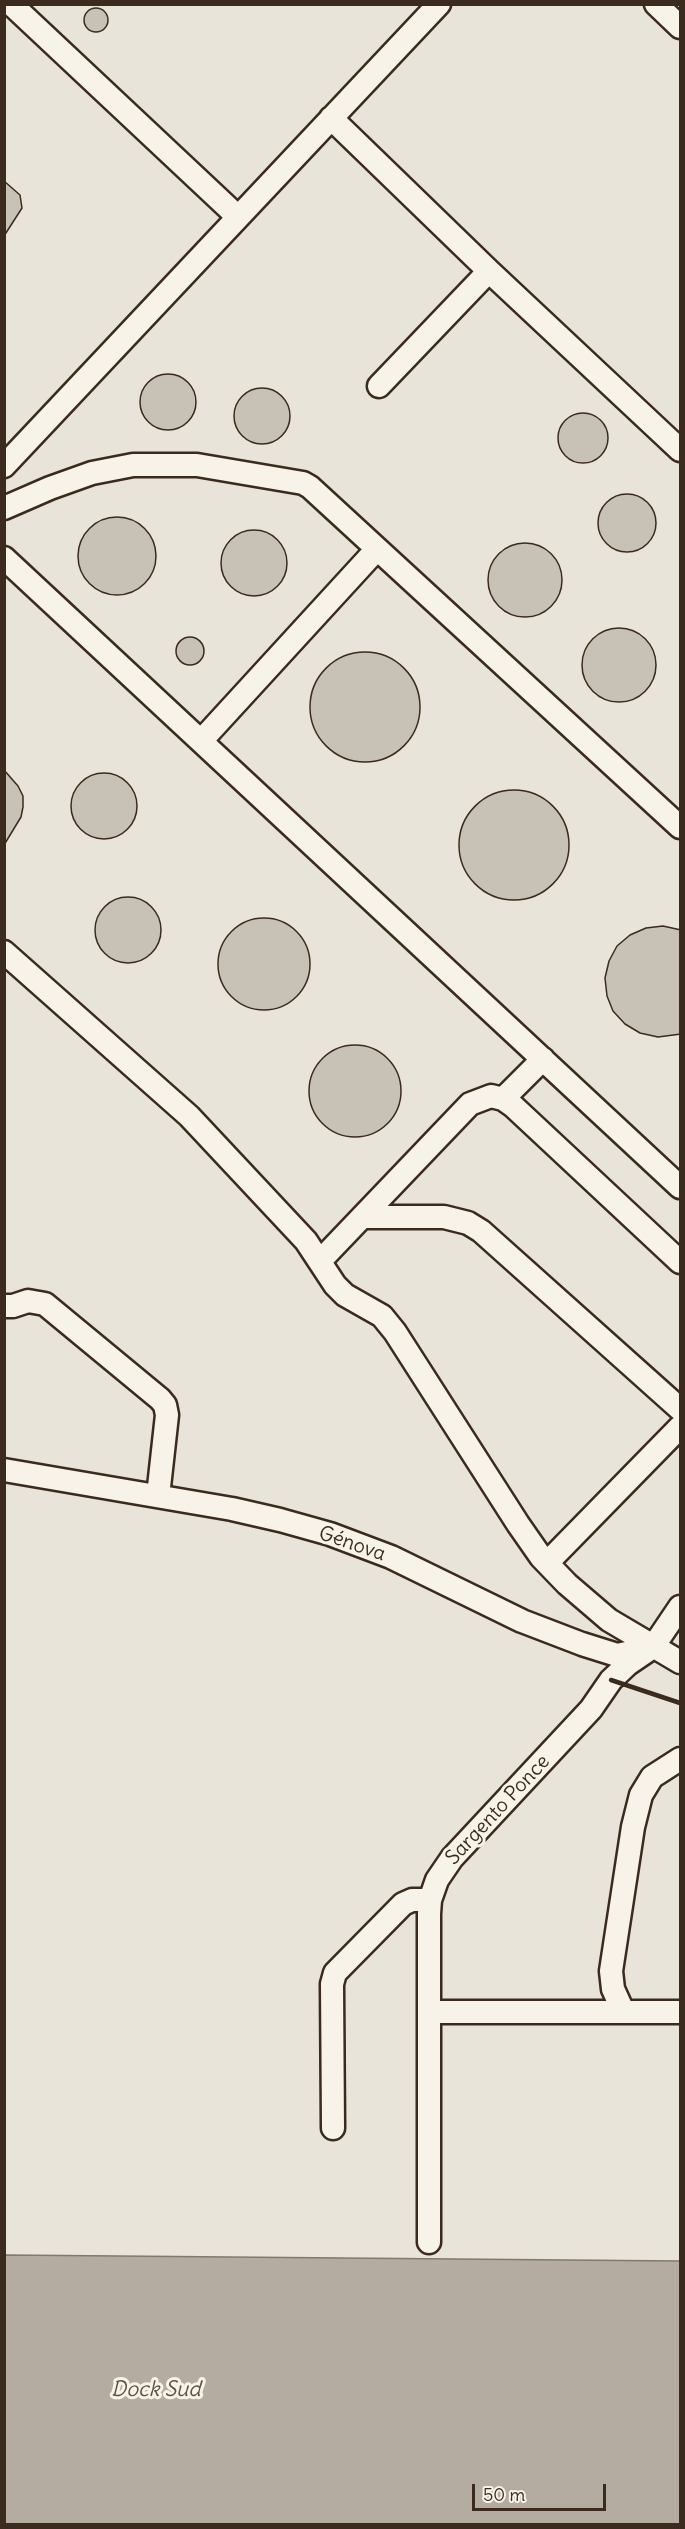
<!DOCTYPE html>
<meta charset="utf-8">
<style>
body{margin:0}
#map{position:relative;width:685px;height:2529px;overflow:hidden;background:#f7f3e8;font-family:Delius,sans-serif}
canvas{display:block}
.frame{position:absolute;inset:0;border:6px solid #3b2a1e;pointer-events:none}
.scale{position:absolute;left:472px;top:2484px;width:134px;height:27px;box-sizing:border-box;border:3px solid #3b2a1e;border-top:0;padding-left:8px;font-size:18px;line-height:21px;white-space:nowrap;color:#3b2a1e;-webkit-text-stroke:4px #f7f3e8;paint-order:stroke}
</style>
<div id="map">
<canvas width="685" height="2529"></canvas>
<div class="frame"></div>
<div class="scale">50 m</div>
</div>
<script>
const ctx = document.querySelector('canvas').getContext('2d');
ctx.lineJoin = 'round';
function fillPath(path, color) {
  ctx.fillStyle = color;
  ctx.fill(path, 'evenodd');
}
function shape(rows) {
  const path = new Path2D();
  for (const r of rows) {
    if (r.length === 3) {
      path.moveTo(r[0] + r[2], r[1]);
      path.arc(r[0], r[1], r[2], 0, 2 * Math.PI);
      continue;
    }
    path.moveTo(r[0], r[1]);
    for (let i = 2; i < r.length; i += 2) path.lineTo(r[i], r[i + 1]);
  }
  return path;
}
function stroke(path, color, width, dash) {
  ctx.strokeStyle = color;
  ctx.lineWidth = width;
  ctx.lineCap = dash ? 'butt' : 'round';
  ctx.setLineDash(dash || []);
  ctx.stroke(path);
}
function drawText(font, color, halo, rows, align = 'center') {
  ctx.font = font + ' Delius,sans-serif';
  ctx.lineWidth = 6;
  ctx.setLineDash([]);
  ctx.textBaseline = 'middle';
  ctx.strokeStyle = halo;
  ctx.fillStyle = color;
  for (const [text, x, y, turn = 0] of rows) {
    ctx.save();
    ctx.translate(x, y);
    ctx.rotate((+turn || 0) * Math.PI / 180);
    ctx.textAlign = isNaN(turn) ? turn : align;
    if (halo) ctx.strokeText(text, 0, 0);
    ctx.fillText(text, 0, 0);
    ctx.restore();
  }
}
fillPath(shape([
 [5,5,680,5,680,2261,5,2255]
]), '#e9e4d9');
const water = shape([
 [5,2255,680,2261,680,2524,5,2524,5,2255]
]);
fillPath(water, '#b4aca0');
stroke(water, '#84786c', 1.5);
const building = shape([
 [96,20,12],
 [4,181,20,195,22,208,4,236,4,181],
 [168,402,28],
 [262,416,28],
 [583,438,25],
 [627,523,29],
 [117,556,39],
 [254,563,33],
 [525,580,37],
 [619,665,37],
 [190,651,14],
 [365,707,55],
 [4,770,18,786,23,796,23,807,21,817,4,845,4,770],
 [104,806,33],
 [514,845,55],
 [128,930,33],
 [264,964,46],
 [663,926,681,930,681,1034,658,1037,640,1033,625,1024,613,1011,607,996,605,978,609,961,617,946,630,935,646,928,663,926],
 [355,1091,46]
]);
fillPath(building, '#c8c1b6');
stroke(building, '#3b2a1e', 1.5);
const minor = shape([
 [11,4,238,217],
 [656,4,680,27],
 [331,118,489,271,680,450],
 [379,386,489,271],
 [4,466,439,4],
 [4,508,50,488,92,473,133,465,197,465,303,483,310,487,680,827],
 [4,558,680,1187],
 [201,741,377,549],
 [4,952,189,1116,306,1241,335,1285,345,1295,382,1316,395,1332,518,1524,541,1557,567,1584,609,1620,680,1662],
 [503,1099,543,1059],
 [362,1217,444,1217,468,1223,481,1231,680,1409],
 [320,1261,470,1104,491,1096,503,1099,513,1106,680,1262],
 [4,1306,13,1306,28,1301,45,1304,160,1399,165,1405,167,1415,158,1496],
 [4,1470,232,1509,280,1520,330,1534,391,1557,522,1621,582,1644,617,1655,646,1649],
 [547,1563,680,1427],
 [623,2011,613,1989,611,1971,633,1827,641,1795,652,1777,680,1759],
 [429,2012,680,2012],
 [333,2128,332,1984,335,1973,403,1904,412,1900,430,1900],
 [429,2242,429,1914,430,1900,437,1880,452,1858,591,1709,611,1680,628,1664,653,1647,680,1607]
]);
stroke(minor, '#3b2a1e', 27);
stroke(minor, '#f7f3e8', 22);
stroke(shape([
 [611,1680,680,1703]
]), '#3b2a1e', 4.5);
drawText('20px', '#3b2a1e', '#f7f3e8', [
 ["Génova",352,1544,19],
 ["Sargento Ponce",498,1810,-47]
]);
drawText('italic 21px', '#5f5145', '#f7f3e8', [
 ["Dock Sud",156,2390]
]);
</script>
